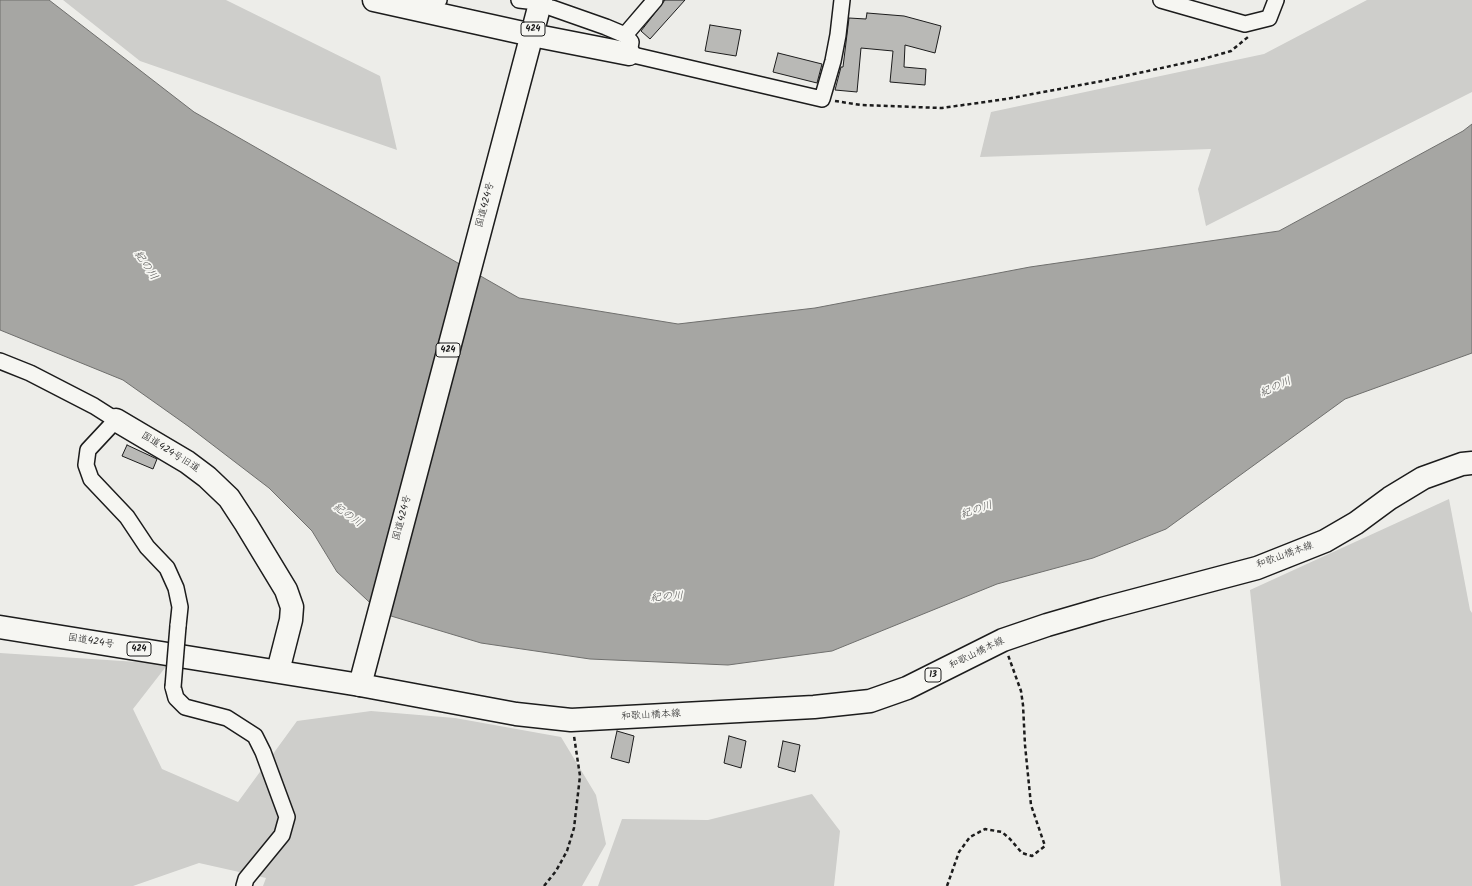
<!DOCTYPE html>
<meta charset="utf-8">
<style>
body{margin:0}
canvas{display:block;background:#edede9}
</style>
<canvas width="1472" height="886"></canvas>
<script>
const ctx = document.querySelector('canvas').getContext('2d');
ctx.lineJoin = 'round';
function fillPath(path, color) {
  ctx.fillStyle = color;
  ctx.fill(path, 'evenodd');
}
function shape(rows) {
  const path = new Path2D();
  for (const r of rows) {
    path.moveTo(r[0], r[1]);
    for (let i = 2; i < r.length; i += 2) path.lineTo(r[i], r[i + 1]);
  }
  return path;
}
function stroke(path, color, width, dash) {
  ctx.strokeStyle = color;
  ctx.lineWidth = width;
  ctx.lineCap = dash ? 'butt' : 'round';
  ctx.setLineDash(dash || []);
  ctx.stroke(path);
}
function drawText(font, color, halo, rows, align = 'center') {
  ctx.font = font + ' Kalam,"Klee One",sans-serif';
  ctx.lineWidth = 3.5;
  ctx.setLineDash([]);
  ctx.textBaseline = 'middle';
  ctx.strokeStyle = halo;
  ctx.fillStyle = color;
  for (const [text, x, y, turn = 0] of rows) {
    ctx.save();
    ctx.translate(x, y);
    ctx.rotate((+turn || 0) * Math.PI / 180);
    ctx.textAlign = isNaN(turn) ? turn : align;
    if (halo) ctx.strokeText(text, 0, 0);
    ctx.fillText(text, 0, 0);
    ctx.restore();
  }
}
fillPath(shape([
 [63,0,226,0,380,76,397,150,140,61],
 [1367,0,1472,0,1472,92,1206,226,1198,189,1211,149,980,157,991,112,1264,54],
 [1449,499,1470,610,1472,613,1472,886,1281,886,1250,590],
 [0,653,168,664,133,709,162,769,238,802,297,721,371,711,455,718,561,737,596,795,606,844,582,886,263,886,266,878,199,863,133,886,0,886],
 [812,794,840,831,834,886,598,886,622,819,708,820]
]), '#cececb');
const water = shape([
 [0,0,49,0,194,112,519,298,678,324,815,308,1030,267,1279,231,1463,131,1472,124,1472,353,1345,399,1166,529,1093,558,997,584,832,651,728,665,590,659,481,643,381,613,337,572,312,531,269,488,188,426,123,380,0,330,0,0]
]);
fillPath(water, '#a6a6a3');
stroke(water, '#6f6f6d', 1);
const building = shape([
 [665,0,685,0,650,39,641,31,665,0],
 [867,13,904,16,941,26,935,53,905,45,904,67,926,69,925,85,890,82,893,51,861,48,857,92,835,90,841,67,843,67,849,18,866,19,867,13],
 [710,25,741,30,736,56,705,51,710,25],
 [778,53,822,64,817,83,773,72,778,53],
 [127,445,157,459,153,469,122,456,127,445],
 [617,731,634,736,629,763,611,758,617,731],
 [729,736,746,741,741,768,724,763,729,736],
 [783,741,800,745,795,772,778,767,783,741]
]);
fillPath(building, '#b9b9b6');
stroke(building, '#1c1c1c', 1);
const street = shape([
 [519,0,528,1],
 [1161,0,1245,24,1269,18,1276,0],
 [411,7,415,4,439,0],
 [552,8,606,27,625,35,631,42,629,54,822,99,833,61,838,35,842,0],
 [625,35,655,0],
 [0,361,30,373,94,406,116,420,88,450,86,465,91,479,127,517,147,547,167,568,176,588,180,607,178,626],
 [173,687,176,698,185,707,227,718,255,736,263,752,287,817,282,835,246,879,244,886]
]);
const secondary = shape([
 [374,0,532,35,629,54],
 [116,420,187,462,207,477,229,498,246,524,286,590,292,607,291,620,278,671]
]);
const primary = shape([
 [360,685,516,714,571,720,814,707,870,701,907,688,1003,640,1047,625,1102,609,1257,568,1325,541,1356,523,1390,498,1423,478,1462,464,1472,463]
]);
const highway = shape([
 [0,627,360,685,541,0]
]);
stroke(street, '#1c1c1c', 18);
stroke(secondary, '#1c1c1c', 25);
stroke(primary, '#1c1c1c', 25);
stroke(highway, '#1c1c1c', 25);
stroke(shape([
 [835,101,861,105,942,108,1006,99,1102,81,1203,59,1231,51,1248,37],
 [544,886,556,871,567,851,574,828,580,776,574,736],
 [947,886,959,852,970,837,985,829,1002,832,1010,839,1022,853,1032,856,1045,846,1031,805,1025,745,1023,705,1021,691,1008,655]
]), '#1c1c1c', 2.5, [4, 3]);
stroke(street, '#f6f6f2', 15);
stroke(secondary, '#f6f6f2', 22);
stroke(primary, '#f6f6f2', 22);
stroke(highway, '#f6f6f2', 22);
const streetBridge = shape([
 [173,687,178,626]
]);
stroke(streetBridge, '#1c1c1c', 18, []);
stroke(streetBridge, '#f6f6f2', 15);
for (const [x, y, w] of [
 [533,29,24],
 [448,350,24],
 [139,649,24],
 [933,675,16]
]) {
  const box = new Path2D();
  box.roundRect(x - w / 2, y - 7, w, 14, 3);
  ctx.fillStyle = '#f6f6f2';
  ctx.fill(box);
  stroke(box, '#1c1c1c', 1);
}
drawText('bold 9px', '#1c1c1c', null, [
 ["424",533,29],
 ["424",448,350],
 ["424",139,649],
 ["13",933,675]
]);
drawText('10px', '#1c1c1c', '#f6f6f2', [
 ["国道424号",486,205,-75],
 ["国道424号旧道",170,453,32],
 ["国道424号",403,518,-75],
 ["和歌山橋本線",1285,556,-20],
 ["国道424号",91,642,9],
 ["和歌山橋本線",977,654,-26],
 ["和歌山橋本線",651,716,-3]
]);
drawText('italic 11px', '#535352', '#f6f6f2', [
 ["紀の川",145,266,56],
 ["紀の川",1276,388,-24],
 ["紀の川",977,511,-19],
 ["紀の川",347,516,35],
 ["紀の川",667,598,-3]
]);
</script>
